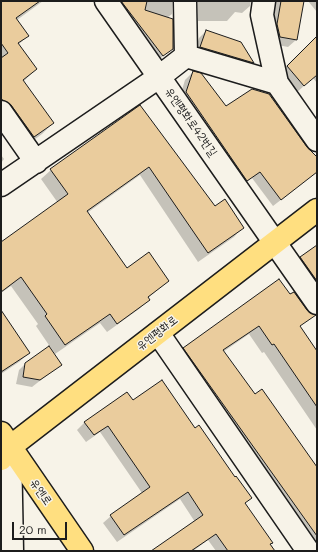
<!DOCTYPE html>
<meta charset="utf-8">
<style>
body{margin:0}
#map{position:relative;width:318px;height:552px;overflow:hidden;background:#f7f3e8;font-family:Mali,sans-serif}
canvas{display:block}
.frame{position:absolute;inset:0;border:2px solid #1c1c1c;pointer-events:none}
.scale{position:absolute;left:12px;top:522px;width:55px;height:18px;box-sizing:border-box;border:2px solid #1c1c1c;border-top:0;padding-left:5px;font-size:12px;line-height:14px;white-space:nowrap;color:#1c1c1c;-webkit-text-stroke:3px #f7f3e8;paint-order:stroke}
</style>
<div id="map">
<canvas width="318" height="552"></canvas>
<div class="frame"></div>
<div class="scale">20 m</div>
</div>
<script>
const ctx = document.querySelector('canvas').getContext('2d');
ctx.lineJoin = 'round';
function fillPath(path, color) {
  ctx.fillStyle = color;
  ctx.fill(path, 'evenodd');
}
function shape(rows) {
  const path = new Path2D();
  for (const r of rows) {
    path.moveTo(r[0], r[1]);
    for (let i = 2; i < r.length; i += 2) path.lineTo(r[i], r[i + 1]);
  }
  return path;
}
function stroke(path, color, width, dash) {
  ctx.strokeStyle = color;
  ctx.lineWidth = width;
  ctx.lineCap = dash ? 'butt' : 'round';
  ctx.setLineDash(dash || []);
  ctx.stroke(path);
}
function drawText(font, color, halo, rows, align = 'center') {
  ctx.font = font + ' Mali,"Poor Story",sans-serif';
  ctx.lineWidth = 3;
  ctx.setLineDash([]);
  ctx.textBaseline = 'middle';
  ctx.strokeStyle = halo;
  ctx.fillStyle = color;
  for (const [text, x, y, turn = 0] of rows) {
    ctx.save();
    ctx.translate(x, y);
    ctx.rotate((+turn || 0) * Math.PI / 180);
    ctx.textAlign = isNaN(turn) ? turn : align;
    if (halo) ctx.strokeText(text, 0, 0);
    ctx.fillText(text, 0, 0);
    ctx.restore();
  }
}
fillPath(shape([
 [1,1,43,1,17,20,28,36,18,45,36,69,23,82,53,123,42,134,23,148,1,117],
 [101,1,172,1,172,14,167,18,172,48,152,66],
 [198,1,251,1,250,6,242,13,235,12,227,21,198,21],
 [266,1,303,1,296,40,288,47,273,44],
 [308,1,317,1,317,12],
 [206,31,240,43,252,63,246,69,194,54,199,38],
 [317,36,317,83,313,78,296,93,279,73],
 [193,72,226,107,306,148,317,159,317,172,273,206,252,178,239,188,179,100,185,80],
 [140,106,215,207,243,227,234,237,198,262,140,175,87,213,127,269,168,281,148,298,149,300,139,309,107,332,100,323,55,354,36,326,38,324,11,286,1,293,1,243,58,203,41,179,51,170],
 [1,155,4,159,1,163],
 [317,246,317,298,294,265],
 [279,280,306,320,299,327,317,353,317,430,264,352,262,353,249,334,223,352,255,396,317,469,317,551,175,358,184,349],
 [1,312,29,353,19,362,1,374],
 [26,363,60,365,32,387,16,384,19,370],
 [132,402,194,429,250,498,244,504,275,551,216,551,208,540,193,551,153,551,195,522,180,499,117,542,103,523,111,516,142,493,100,432,86,442,77,430,85,422]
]), '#0003');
const building = shape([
 [1,1,40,1,16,18,29,36,18,43,37,69,23,80,54,123,34,137,11,105,1,99,1,58,8,53,1,43,1,1],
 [121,1,147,1,145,10,173,19,173,49,163,56,121,1],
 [281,1,304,1,297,40,280,37,277,24,281,1],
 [206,30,241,42,254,63,200,47,206,30],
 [317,36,317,75,304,86,287,66,317,36],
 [193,71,201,73,226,106,252,89,269,94,307,147,317,157,317,172,281,200,260,172,247,181,186,92,193,71],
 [140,105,215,206,225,199,244,228,208,253,149,167,87,211,127,268,149,252,169,281,148,297,150,300,117,324,110,314,65,345,45,316,47,314,21,277,1,292,1,242,68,194,50,169,140,105],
 [317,245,317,281,300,257,317,245],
 [279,279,290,294,294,292,307,310,316,315,300,326,317,351,317,407,274,344,272,345,259,326,223,350,255,394,262,389,317,467,317,536,183,348,279,279],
 [1,310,30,353,1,372,1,310],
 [49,346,62,365,40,380,23,377,25,363,49,346],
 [162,380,195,428,199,425,235,477,236,476,252,498,245,503,273,543,270,544,275,551,228,551,216,534,191,551,151,551,203,515,188,492,124,535,110,515,150,487,108,426,94,435,84,422,127,392,133,400,162,380]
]);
fillPath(building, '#eacc9d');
stroke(building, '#1c1c1c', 1);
const minor = shape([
 [106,1,317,303],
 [264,1,262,15,277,83,317,140],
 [186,56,277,83],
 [1,112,36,162],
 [1,185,159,77,186,56,185,1],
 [158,333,308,551],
 [10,447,12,551]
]);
const major = shape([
 [1,433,82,551],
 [1,459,10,447,317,210]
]);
stroke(minor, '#1c1c1c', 25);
stroke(major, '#1c1c1c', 25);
stroke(minor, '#f7f3e8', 22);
stroke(major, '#ffdf80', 22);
drawText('12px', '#1c1c1c', '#f7f3e8', [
 ["유엔평화로42번길",191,122,55],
 ["유엔평화로",157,333,-38],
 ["유엔로",41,492,56]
]);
</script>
